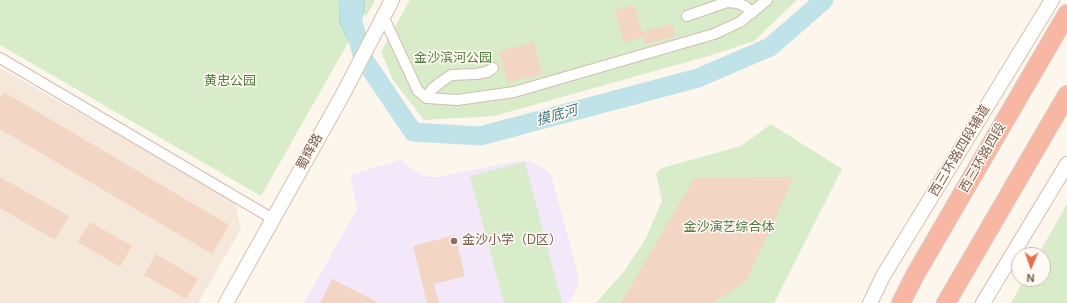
<!DOCTYPE html>
<meta charset="utf-8">
<style>
body{margin:0}
#map{position:relative;width:1067px;height:303px;overflow:hidden;background:#fdf6ec;font-family:"DM Sans",sans-serif}
canvas{display:block}
.north{position:absolute;left:1011px;top:247px;width:40px;height:40px;box-sizing:border-box;background:#fffaf3;border:1px solid #cabbb1;border-radius:50%;rotate:182deg;font-size:11px;font-weight:700;line-height:16px;text-align:center;color:#7a5c4d}
.north::after{content:'';display:block;margin:auto;width:14px;height:18px;background:#e76f51;clip-path:polygon(50% 0,100% 100%,50% 72%,0 100%)}
</style>
<div id="map">
<canvas width="1067" height="303"></canvas>
<div class="north">N</div>
</div>
<script>
const ctx = document.querySelector('canvas').getContext('2d');
ctx.lineJoin = 'round';
function fillPath(path, color) {
  ctx.fillStyle = color;
  ctx.fill(path, 'evenodd');
}
function shape(rows) {
  const path = new Path2D();
  for (const r of rows) {
    path.moveTo(r[0], r[1]);
    for (let i = 2; i < r.length; i += 2) path.lineTo(r[i], r[i + 1]);
  }
  return path;
}
function stroke(path, color, width, dash) {
  ctx.strokeStyle = color;
  ctx.lineWidth = width;
  ctx.lineCap = dash ? 'butt' : 'round';
  ctx.setLineDash(dash || []);
  ctx.stroke(path);
}
function drawText(font, color, halo, rows, align = 'center') {
  ctx.font = font + ' "DM Sans","Noto Sans SC",sans-serif';
  ctx.lineWidth = 3;
  ctx.setLineDash([]);
  ctx.textBaseline = 'middle';
  ctx.strokeStyle = halo;
  ctx.fillStyle = color;
  for (const [text, x, y, turn = 0] of rows) {
    ctx.save();
    ctx.translate(x, y);
    ctx.rotate((+turn || 0) * Math.PI / 180);
    ctx.textAlign = isNaN(turn) ? turn : align;
    if (halo) ctx.strokeText(text, 0, 0);
    ctx.fillText(text, 0, 0);
    ctx.restore();
  }
}
fillPath(shape([
 [0,68,235,201,241,229,198,303,0,303]
]), '#f5e8da');
fillPath(shape([
 [400,160,422,176,437,177,517,161,529,161,546,170,551,175,578,274,578,284,575,294,567,303,304,303,357,209,350,175]
]), '#f3e8fa');
fillPath(shape([
 [0,0,340,0,340,23,349,41,261,196,0,45],
 [364,0,375,0,366,17,364,13],
 [410,0,797,0,754,41,712,55,494,116,424,120,393,80,381,52],
 [771,124,842,169,774,303,596,303,625,270,645,240,662,201,656,173,662,168,741,146],
 [525,162,562,303,504,303,470,176],
 [1067,204,1067,303,1011,303,1024,279,1043,279,1043,255,1038,255]
]), '#d8ecc9');
const water = shape([
 [340,0,364,0,364,13,349,41,340,23,340,0]
]);
fillPath(water, '#bfe3e8');
stroke(water, '#a5d3da', 1);
stroke(shape([
 [347,0,363,58,413,132,480,136,698,78,770,47,824,0]
]), '#bfe3e8', 19);
fillPath(shape([
 [634,5,642,32,672,24,675,36,645,44,643,37,624,43,615,10],
 [534,42,542,74,507,83,499,51],
 [4,92,229,225,212,254,0,129,0,98],
 [0,177,69,216,55,240,0,208],
 [794,177,746,281,713,303,621,303,694,178],
 [90,222,132,246,120,267,78,242],
 [455,235,465,276,434,284,439,303,427,303,413,246],
 [156,254,198,279,186,299,144,275],
 [332,279,379,303,320,303]
]), '#f3d5c3');
const street = shape([
 [383,16,418,91,427,98,457,100,514,92,714,34,740,22,767,0],
 [687,16,727,2,738,3,746,7,752,13],
 [0,58,273,219],
 [427,98,432,89,441,82,451,75,476,74,487,72,493,68]
]);
const secondary = shape([
 [226,303,342,96,392,0],
 [870,303,883,276,1052,0],
 [983,303,1067,164]
]);
const highway = shape([
 [901,303,915,275,1067,14],
 [946,303,1067,95]
]);
stroke(street, '#d1beb0', 12);
stroke(secondary, '#d6c0b0', 16);
stroke(highway, '#dad1cd', 20);
stroke(street, '#fff', 10);
stroke(secondary, '#fff', 14);
stroke(highway, '#f7b7a3', 18);
for (const [x, y, r, color] of [
 [454,241,4,"#8d6e63"]
]) {
  const dot = new Path2D();
  dot.arc(x, y, r, 0, 2 * Math.PI);
  ctx.fillStyle = color;
  ctx.fill(dot);
  stroke(dot, '#fffaf3', 1.5);
}
drawText('13px', '#537a41', '#fffaf3', [
 ["金沙滨河公园",453,59],
 ["黄忠公园",230,82],
 ["金沙演艺综合体",729,228]
]);
drawText('13px', '#7a5c4d', '#fffaf3', [
 ["西三环路四段辅道",960,151,-59],
 ["蜀辉路",310,152,-61],
 ["西三环路四段",983,158,-60]
]);
drawText('13px', '#785e54', '#fffaf3', [
 ["金沙小学（D区）",462,241]
], 'left');
drawText('italic 14px', '#437c86', '#fffaf3', [
 ["摸底河",557,116,-15]
]);
</script>
